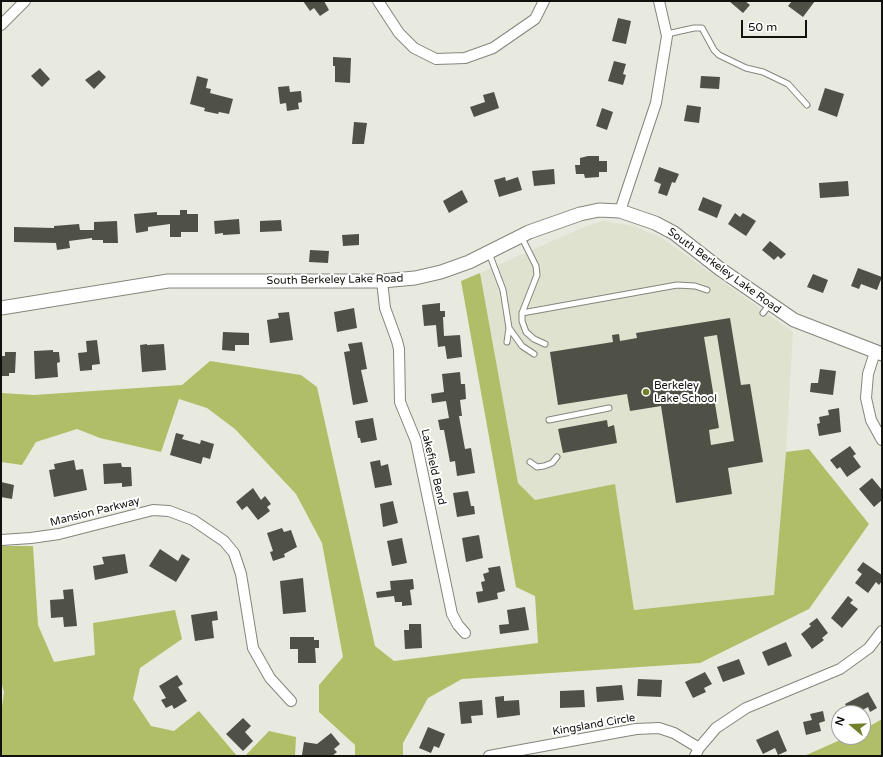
<!DOCTYPE html>
<style>
body{margin:0}
#map{position:relative;width:883px;height:757px;overflow:hidden;background:#e8eadf;font-family:"Varela Round",sans-serif}
canvas{display:block}
.frame{position:absolute;inset:0;border:2px solid #11120e;pointer-events:none}
.north{position:absolute;left:831px;top:705px;width:40px;height:40px;box-sizing:border-box;background:#fff;border:1px solid #a0a09f;border-radius:50%;rotate:289deg;font-size:11px;font-weight:700;line-height:16px;text-align:center;color:#11120e}
.north::after{content:'';display:block;margin:auto;width:14px;height:18px;background:#737f2b;clip-path:polygon(50% 0,100% 100%,50% 72%,0 100%)}
.scale{position:absolute;left:741px;top:20px;width:66px;height:18px;box-sizing:border-box;border:2px solid #11120e;border-top:0;padding-left:5px;font-size:12px;line-height:14px;white-space:nowrap;color:#11120e;-webkit-text-stroke:3px #fff;paint-order:stroke}
</style>
<div id="map">
<canvas width="883" height="757"></canvas>
<div class="frame"></div>
<div class="north">N</div>
<div class="scale">50 m</div>
</div>
<script>
const ctx = document.querySelector('canvas').getContext('2d');
ctx.lineJoin = 'round';
function fillPath(path, color) {
  ctx.fillStyle = color;
  ctx.fill(path, 'evenodd');
}
function shape(rows) {
  const path = new Path2D();
  for (const r of rows) {
    path.moveTo(r[0], r[1]);
    for (let i = 2; i < r.length; i += 2) path.lineTo(r[i], r[i + 1]);
  }
  return path;
}
function stroke(path, color, width, dash) {
  ctx.strokeStyle = color;
  ctx.lineWidth = width;
  ctx.lineCap = dash ? 'butt' : 'round';
  ctx.setLineDash(dash || []);
  ctx.stroke(path);
}
function drawText(font, color, halo, rows, align = 'center') {
  ctx.font = font + ' "Varela Round",sans-serif';
  ctx.lineWidth = 4;
  ctx.setLineDash([]);
  ctx.textBaseline = 'middle';
  ctx.strokeStyle = halo;
  ctx.fillStyle = color;
  for (const [text, x, y, turn = 0] of rows) {
    ctx.save();
    ctx.translate(x, y);
    ctx.rotate((+turn || 0) * Math.PI / 180);
    ctx.textAlign = isNaN(turn) ? turn : align;
    if (halo) ctx.strokeText(text, 0, 0);
    ctx.fillText(text, 0, 0);
    ctx.restore();
  }
}
fillPath(shape([
 [603,221,634,226,662,238,793,332,786,452,774,595,634,610,615,485,535,500,518,483,480,273,584,227]
]), '#dee2cf');
fillPath(shape([
 [480,273,518,483,535,500,615,484,634,610,774,595,786,452,809,449,869,524,809,609,700,663,462,679,428,698,403,743,403,756,355,756,355,745,319,712,319,685,343,657,322,543,296,494,235,429,207,408,179,399,161,452,100,438,77,429,36,442,22,465,1,462,1,393,34,395,182,385,210,361,301,375,317,387,375,646,394,661,538,643,535,596,516,587,461,281],
 [1,546,33,546,38,625,54,662,95,655,93,623,175,610,182,639,140,668,133,699,151,726,174,731,199,711,237,756,1,756,1,714,4,692,1,681],
 [882,719,882,756,804,756,847,737,863,737,863,730],
 [269,731,296,737,295,756,245,756]
]), '#b0be68');
fillPath(shape([
 [303,1,324,1,329,10,320,16,314,8,310,11],
 [729,1,745,1,750,5,743,13],
 [792,1,815,1,803,17,788,6],
 [618,18,631,21,626,44,612,41],
 [333,57,351,58,350,83,335,82,335,66,333,66],
 [614,61,626,64,623,74,626,75,623,85,608,81],
 [40,68,50,79,42,87,31,76],
 [99,70,106,77,94,89,85,80],
 [197,76,208,79,206,88,211,89,210,93,233,99,229,114,219,112,218,114,204,111,205,108,190,104],
 [701,76,720,77,719,89,700,88],
 [289,86,290,92,301,91,302,102,298,103,299,109,287,111,286,103,280,104,278,87],
 [825,88,844,94,837,117,818,110],
 [494,92,499,108,474,117,470,107,485,102,483,95],
 [687,105,701,107,699,123,684,121],
 [602,108,613,112,607,130,596,126],
 [354,122,367,123,364,144,352,144],
 [588,156,599,156,599,161,607,161,607,172,599,172,599,177,585,178,584,174,576,174,575,165,580,165,580,158],
 [659,167,679,174,675,183,672,182,667,196,658,193,661,184,654,181],
 [554,169,555,184,534,186,532,171],
 [505,177,506,181,518,177,522,190,499,197,494,180],
 [848,181,849,196,820,198,819,183],
 [462,190,468,202,449,213,443,201],
 [703,197,722,205,717,218,698,210],
 [180,210,187,210,187,214,198,214,198,232,181,232,181,237,170,237,170,224,148,227,148,231,136,233,134,214,157,212,157,215,180,215],
 [735,213,740,217,743,213,756,221,746,236,728,224],
 [239,219,240,234,223,235,223,233,215,234,214,221],
 [281,220,282,231,260,232,260,221],
 [117,221,118,243,103,243,103,240,92,240,92,238,69,241,70,248,57,250,56,243,14,242,14,227,54,228,54,226,79,224,80,230,94,230,94,222],
 [359,234,359,245,343,246,342,235],
 [770,241,786,254,781,259,778,256,774,260,762,250],
 [310,250,329,251,328,263,309,262],
 [858,268,882,277,877,290,861,284,859,289,851,286],
 [813,274,828,280,823,293,807,287],
 [440,303,440,311,445,311,445,317,443,317,444,336,460,335,462,357,447,359,445,346,438,347,436,325,424,326,422,305],
 [354,308,357,328,337,332,334,312],
 [289,312,293,340,270,343,267,320,279,318,278,313],
 [730,318,741,385,750,384,763,462,728,468,732,494,676,503,661,406,630,411,627,394,558,405,550,352,613,342,612,335,619,334,620,341,637,338,636,333],
 [717,335,734,441,711,445,709,430,719,428,704,337],
 [223,332,249,333,249,345,235,345,235,351,222,350],
 [97,340,100,364,92,365,92,370,80,371,78,353,87,352,86,341],
 [362,342,367,369,361,370,368,402,353,405,344,352,350,351,348,344],
 [147,344,147,345,164,344,166,370,142,372,140,345],
 [53,350,53,352,59,352,60,362,57,363,58,377,35,379,34,351],
 [5,352,16,352,15,373,9,373,9,376,1,376,1,356,5,356],
 [820,369,836,371,833,395,810,392,811,383,818,383],
 [460,372,461,384,465,384,466,399,460,400,462,416,459,416,465,449,471,448,475,473,457,476,455,461,450,462,444,430,440,430,438,420,449,418,446,401,432,403,431,394,444,392,442,374],
 [839,408,841,432,819,436,817,424,820,423,819,417,829,415,828,410],
 [373,418,377,440,361,443,360,438,358,438,355,421],
 [607,420,608,427,614,425,617,443,563,453,558,429],
 [176,433,184,435,182,439,200,444,201,440,214,444,210,459,203,457,201,464,170,455],
 [850,446,856,454,853,456,861,467,847,477,840,467,837,469,830,460],
 [74,460,76,470,83,469,87,490,54,497,49,470,55,469,54,464],
 [380,460,381,466,388,464,392,485,375,488,370,462],
 [121,463,122,467,131,467,132,486,122,487,122,483,104,484,103,464],
 [872,478,882,490,882,500,874,507,859,489],
 [1,482,14,485,12,499,1,497],
 [253,488,261,500,265,496,271,504,267,507,270,511,258,520,247,506,242,510,236,502],
 [468,491,471,506,474,506,475,514,457,517,453,493],
 [393,501,398,523,383,527,380,504],
 [282,528,284,532,291,530,297,547,284,554,285,557,273,561,270,552,273,551,267,533],
 [479,535,483,558,466,562,462,538],
 [402,538,407,563,392,566,387,541],
 [160,549,178,561,182,554,190,559,176,582,149,566],
 [125,554,128,573,95,580,93,566,104,564,102,557],
 [863,562,882,575,882,581,879,585,876,582,868,593,855,583,862,574,857,570],
 [500,566,505,591,497,593,498,599,478,603,476,592,483,591,481,582,485,581,483,574,489,572,488,568],
 [303,578,306,612,283,614,280,581],
 [413,579,414,589,410,590,412,605,402,606,402,602,395,602,394,596,377,598,376,592,391,590,390,581],
 [73,589,77,626,64,627,63,617,51,618,50,600,64,599,63,590],
 [848,596,853,600,850,603,858,609,842,628,831,618],
 [525,607,529,630,500,634,499,625,509,624,507,610],
 [217,611,218,620,212,621,214,638,195,641,191,615],
 [817,618,828,633,822,638,824,640,812,649,801,634,811,626,809,624],
 [409,624,421,624,422,648,405,649,404,630,409,630],
 [290,637,314,637,314,640,319,640,319,648,315,648,316,663,298,663,298,649,290,649],
 [786,642,792,656,768,666,762,652],
 [739,659,745,674,723,682,717,667],
 [705,672,712,684,704,688,706,692,693,698,685,682],
 [177,675,183,684,178,687,187,701,174,709,172,705,166,708,161,700,166,698,159,686],
 [638,679,662,680,661,697,637,696],
 [622,685,624,700,597,702,596,687],
 [584,690,585,707,560,708,560,691],
 [868,692,877,708,870,712,868,707,857,713,850,713,845,704],
 [504,696,504,701,519,700,520,715,497,718,495,697],
 [482,700,483,715,471,716,472,723,461,724,459,702],
 [823,711,825,721,819,723,821,731,806,735,803,722,812,720,810,714],
 [243,718,251,726,245,732,253,741,243,751,226,734],
 [428,727,445,734,439,748,434,746,431,753,419,748],
 [778,730,787,751,778,755,775,748,763,754,756,740],
 [331,733,340,744,334,749,337,752,332,756,302,755,304,742,317,744]
]), '#4f5147');
const service = shape([
 [667,34,694,28,702,28,714,50,719,55,746,68,763,72,788,84,807,105],
 [521,236,536,266,537,275,522,313,522,321,526,332,534,339,545,344],
 [489,253,503,290,509,328,507,342],
 [522,313,677,285,695,286,707,290],
 [763,313,770,304],
 [509,328,522,346,534,354],
 [549,420,609,408],
 [530,462,537,467,544,466,552,463,557,457]
]);
const minor = shape([
 [378,1,399,33,414,48,436,59,465,58,493,48,535,19,544,1],
 [1,25,25,1],
 [620,211,656,103,667,36,659,1],
 [382,281,385,308,397,341,399,349,400,402,416,441,452,614,458,625,465,633],
 [875,352,868,374,866,398,871,420,882,440],
 [1,540,31,538,59,534,153,510,169,511,193,520,224,541,234,553,241,574,253,648,270,678,291,701],
 [489,756,636,729,659,728,674,733,699,748],
 [695,756,699,748,716,728,746,708,840,669,869,648,882,631]
]);
const tertiary = shape([
 [1,308,168,281,382,281,415,278,441,272,469,262,529,232,580,214,599,210,620,211,655,223,674,233,720,269,794,320,882,354]
]);
stroke(service, '#84867c', 7);
stroke(minor, '#84867c', 12);
stroke(tertiary, '#84867c', 15);
stroke(service, '#fff', 5);
stroke(minor, '#fff', 10);
stroke(tertiary, '#fff', 13);
for (const [x, y, r, color] of [
 [646,392,4,"#737f2b"]
]) {
  const dot = new Path2D();
  dot.arc(x, y, r, 0, 2 * Math.PI);
  ctx.fillStyle = color;
  ctx.fill(dot);
  stroke(dot, '#fff', 1.5);
}
drawText('11px', '#11120e', '#fff', [
 ["South Berkeley Lake Road",724,271,36],
 ["South Berkeley Lake Road",335,280,-1],
 ["Lakefield Bend",433,467,77],
 ["Mansion Parkway",95,512,-14],
 ["Kingsland Circle",594,725,-10]
]);
drawText('11px', '#11120e', '#fff', [
 ["Berkeley",654,386],
 ["Lake School",654,399]
], 'left');
</script>
